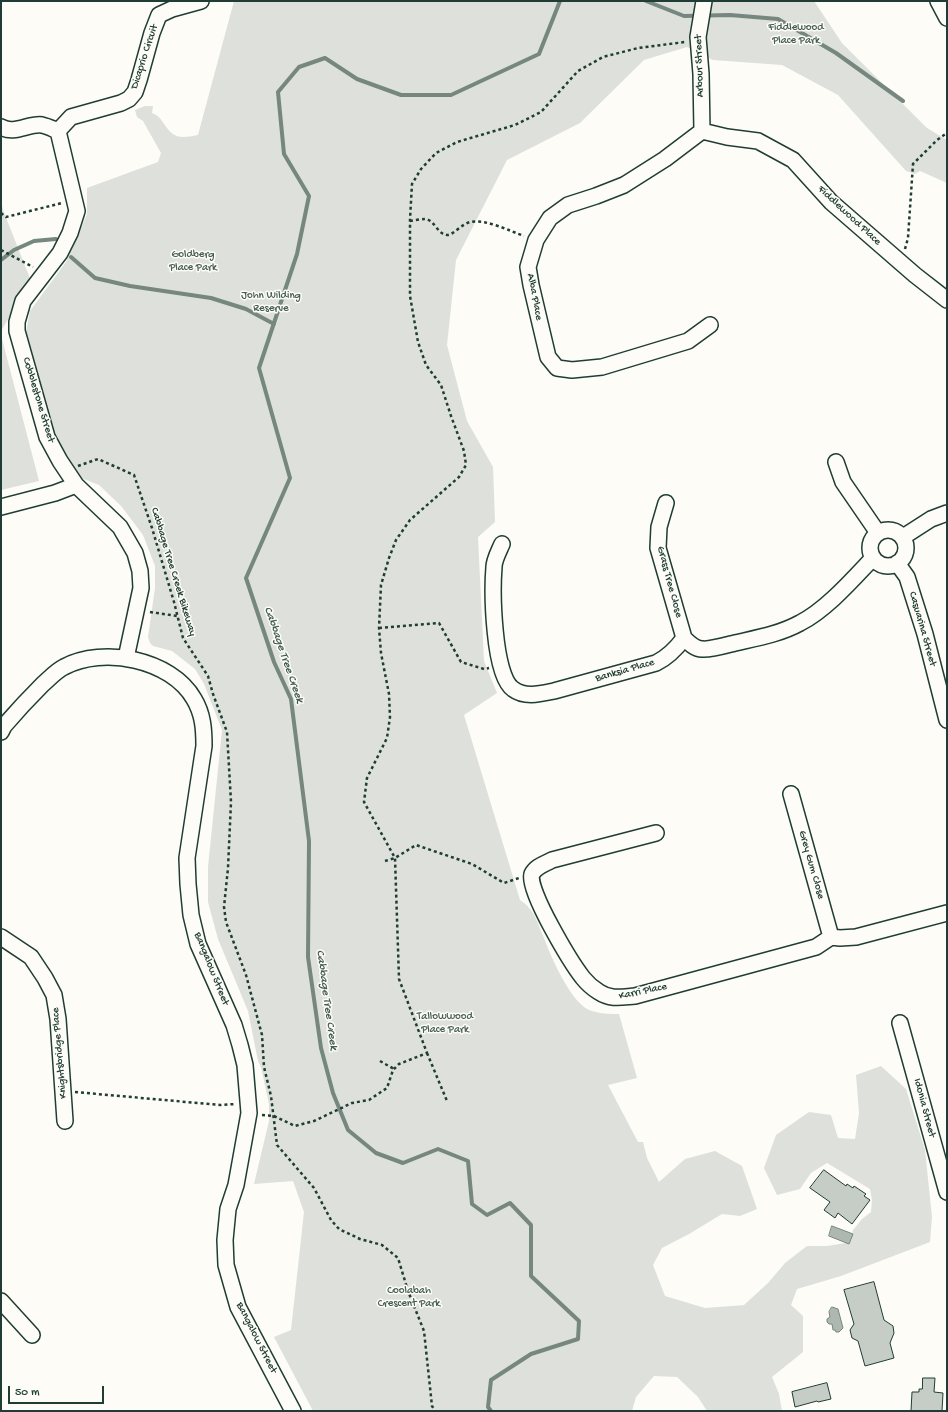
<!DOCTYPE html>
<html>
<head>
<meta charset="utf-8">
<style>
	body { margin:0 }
	#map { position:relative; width:948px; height:1412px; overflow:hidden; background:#fdfcf7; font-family:"Gochi Hand",sans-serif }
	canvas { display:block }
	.frame { position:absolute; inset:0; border:2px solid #1f3d34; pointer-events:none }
	.scale { position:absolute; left:8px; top:1386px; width:96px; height:18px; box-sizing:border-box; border:2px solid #1f3d34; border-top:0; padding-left:5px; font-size:12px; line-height:14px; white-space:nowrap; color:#1f3d34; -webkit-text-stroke:3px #fdfcf7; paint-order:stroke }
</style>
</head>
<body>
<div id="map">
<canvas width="948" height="1412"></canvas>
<div class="frame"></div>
<div class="scale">50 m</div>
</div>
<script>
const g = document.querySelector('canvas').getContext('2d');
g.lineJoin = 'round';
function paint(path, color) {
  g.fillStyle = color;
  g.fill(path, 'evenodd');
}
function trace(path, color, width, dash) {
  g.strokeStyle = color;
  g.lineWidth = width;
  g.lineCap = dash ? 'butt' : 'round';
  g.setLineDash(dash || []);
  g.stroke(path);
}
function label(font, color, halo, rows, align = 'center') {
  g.font = font + ' "Gochi Hand",sans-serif';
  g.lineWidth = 3;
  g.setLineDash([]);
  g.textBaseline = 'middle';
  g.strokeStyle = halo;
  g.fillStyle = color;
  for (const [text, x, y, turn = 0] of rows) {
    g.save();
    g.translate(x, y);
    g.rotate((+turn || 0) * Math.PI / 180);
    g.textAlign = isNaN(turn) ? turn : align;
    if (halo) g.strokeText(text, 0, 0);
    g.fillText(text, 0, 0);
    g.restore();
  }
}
const green = new Path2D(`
	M234,1H814L842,43L927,128L947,140V183L920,171L915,174L906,171L838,95L782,65L713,60L687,47L644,60L580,123L507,160L456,260L447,345L467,421L493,467L495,522L478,537L484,661L497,693L464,715L520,900C535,910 537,922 544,938C551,957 570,1001 589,1010C599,1014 609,1014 619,1014L637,1078L608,1085L638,1142H643L647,1158L659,1182L685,1159L715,1151L742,1166L757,1209L740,1216L722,1214L689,1234L662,1248L653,1265L665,1296L705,1308L744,1305L768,1283L785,1263L807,1246H827L846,1243L851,1240L853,1230L862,1219L871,1212L872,1200L870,1189L827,1163L811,1173L800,1189L777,1195L764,1168L776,1135L809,1112L831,1115L838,1138L855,1139L859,1113L856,1075L881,1066L906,1089L925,1150L932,1217L930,1242L841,1276L797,1289L791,1305L803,1316V1352L772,1377L779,1394L782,1411H707L698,1397L677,1377L654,1376L636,1397L632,1411H313L274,1337L291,1330L304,1212L293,1181L254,1184L269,1121V1104L261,1067L258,1061L248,1011L218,939L208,902V867L222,730L204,684L195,669L172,651L153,646L150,643L148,637L155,588V566L143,535L121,506L99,485L81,478L69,465L59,450L26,332L30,311L66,262L87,214V188L158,162L161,153L143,121L137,117L135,110L145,106H153L152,113C157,115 159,117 162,121C173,138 178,139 198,135Z
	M1,201L3,210L31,281L1,331Z
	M1,335L39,481L1,490Z`);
const water = new Path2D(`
	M832,1226L853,1234L849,1244L829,1236Z
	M832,1307L838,1309L843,1328L839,1332H836L835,1330H833L832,1324H829L827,1322V1319L830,1317L829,1312Z`);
const stream = new Path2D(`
	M646,1L684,16L730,15L778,19L836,53L903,101
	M71,257L95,278L130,286L211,298L246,309L274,324
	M1,260L14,250L34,241L56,239
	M491,1411L488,1407L491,1380L531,1354L578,1339L579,1321L531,1276V1225L510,1203L487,1215L472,1204L468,1161L438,1149L403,1163L376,1153L348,1130L333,1093L321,1048L308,957L309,841L291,699L274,662L246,578L290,478L259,368L297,254L309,196L284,154L278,92L299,67L325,58L357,79L401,95H451L539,54L560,1`);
const building = new Path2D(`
	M824,1170L846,1186L847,1184L853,1188L854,1186L866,1194L864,1196L870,1200L852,1224L838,1213L835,1218L824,1210L830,1202L810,1188Z
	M874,1282L884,1320L893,1326L894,1333L890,1343L894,1358L865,1366L858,1341L852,1338L850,1330L854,1324L844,1290Z
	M923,1378H935L934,1392L943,1393L942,1411H911L912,1392H919V1389H922Z
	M827,1383L831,1399L818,1402L817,1401L795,1407L792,1392Z`);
const path = new Path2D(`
	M1,213L6,217L62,203
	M410,221C415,220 421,219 425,219C435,220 437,234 447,235C454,235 462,223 471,222C486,219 510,231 524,236
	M905,249L908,238L913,164L937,140L947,133
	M1,250L33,267
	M78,466L98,459L134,475L152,528L174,602L183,638L208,676L213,694L227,732L231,802L228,868L224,907L226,922L246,975L262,1035L264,1067L271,1096L277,1145L314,1188L331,1220L339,1229L360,1239L382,1245L398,1258L408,1291L424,1331L432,1406L435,1411
	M150,612L177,616
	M379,628L439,623L461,662L484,669L489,668
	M385,861L395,858L416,845L472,864L504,883L519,878
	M427,1053L447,1101
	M380,1061L394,1069
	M75,1092L220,1105L236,1104
	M262,1115L274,1116L295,1126L314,1121L352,1103L369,1100L387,1088L393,1070L399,1064L427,1053L399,979L395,858L364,802L367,778L387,738L390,717L389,694L381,653L379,628L381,585L389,558L396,540L410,520L459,477L466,465L464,451L451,416L441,385L426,365L418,342L410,296V219L412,184L421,169L436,153L457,142L515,125L541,112L578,71L603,57L638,48L685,42`);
const street = new Path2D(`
	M938,1L947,18
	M1,127C14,135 29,123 42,125C47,126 53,129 58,131L71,117L121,103L129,99L135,92L139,80L152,33L159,15L172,9L201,1
	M58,131L77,211L70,233L60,253L23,301L17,322V331L47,437L60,461L76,485L120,527L135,553L140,571L141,588L126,658
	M702,131L665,159L624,185L596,196L568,205L550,218L536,240L528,267L531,285L548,357L557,368L572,370L602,367L688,341L710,325
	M702,131L727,137L758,141L793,160L831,202L915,275L947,300
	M702,131L701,74L698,37L704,1
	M836,462L843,482L878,533
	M666,503L659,527L658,548L684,638
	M1,507L55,493L76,485
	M870 548a18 18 0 1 1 36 0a18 18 0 1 1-36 0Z
	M903,537L931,519L947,513
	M502,544C499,551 494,560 494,567C492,591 493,675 513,689C525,698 540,694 554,691L656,663C668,657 676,649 684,638C689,643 695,649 702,649C710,650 727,645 735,643C757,638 780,634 800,623C826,610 853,579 873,558
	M897,563L907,577L925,634L947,720
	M1,732L4,726C16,712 29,698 43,684C50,678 56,671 64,667C103,646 171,659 194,699C203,714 204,729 204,746L187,858L188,884L191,915L198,944L234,1025L240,1045L245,1065L249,1113L236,1185L228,1209L225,1240L226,1265L238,1307L293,1411
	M791,794L831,937
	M656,833L552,860C545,864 536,866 532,874C526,889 572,964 583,978C587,983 594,989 599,992C611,1000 622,997 635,996L816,947L831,937L840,938L856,937L947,913
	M1,937L31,957L45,978L54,995L58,1019L65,1121
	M900,1023L947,1192
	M1,1301L32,1335`);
const parkNames = [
	["Fiddlewood",796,28],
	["Place Park",796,41],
	["Goldberg",193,255],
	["Place Park",193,268],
	["John Wilding",271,296],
	["Reserve",271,309],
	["Tallowwood",445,1017],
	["Place Park",445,1030],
	["Coolabah",409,1291],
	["Crescent Park",409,1304]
];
const streetNames = [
	["Dicaprio Circuit",145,57,-72],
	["Arbour Street",700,66,-92],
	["Fiddlewood Place",849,216,43],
	["Alba Place",534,297,79],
	["Cobblestone Street",38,400,73],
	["Cabbage Tree Creek Bikeway",173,572,73],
	["Grass Tree Close",669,582,75],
	["Casuarina Street",922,629,74],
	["Banksia Place",625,671,-16],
	["Grey Gum Close",811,865,74],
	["Bangalow Street",211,969,68],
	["Karri Place",643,992,-12],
	["Knightsbridge Place",60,1053,-95],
	["Idonia Street",924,1108,75],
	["Bangalow Street",256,1338,63]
];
const waterNames = [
	["Cabbage Tree Creek",283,655,71],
	["Cabbage Tree Creek",326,1000,82]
];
paint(green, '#dde0db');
paint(water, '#aeb8b1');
trace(water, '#75877f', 1);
trace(stream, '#75877f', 4);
paint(building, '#c6cdc7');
trace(building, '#1f3d34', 1);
trace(street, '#1f3d34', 18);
trace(path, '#1f3d34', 2.5, [3, 3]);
trace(street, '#fdfcf7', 15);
label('11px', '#455e55', '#fdfcf7', parkNames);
label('11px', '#1f3d34', '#fdfcf7', streetNames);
label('italic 12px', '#435c53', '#fdfcf7', waterNames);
</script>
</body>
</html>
